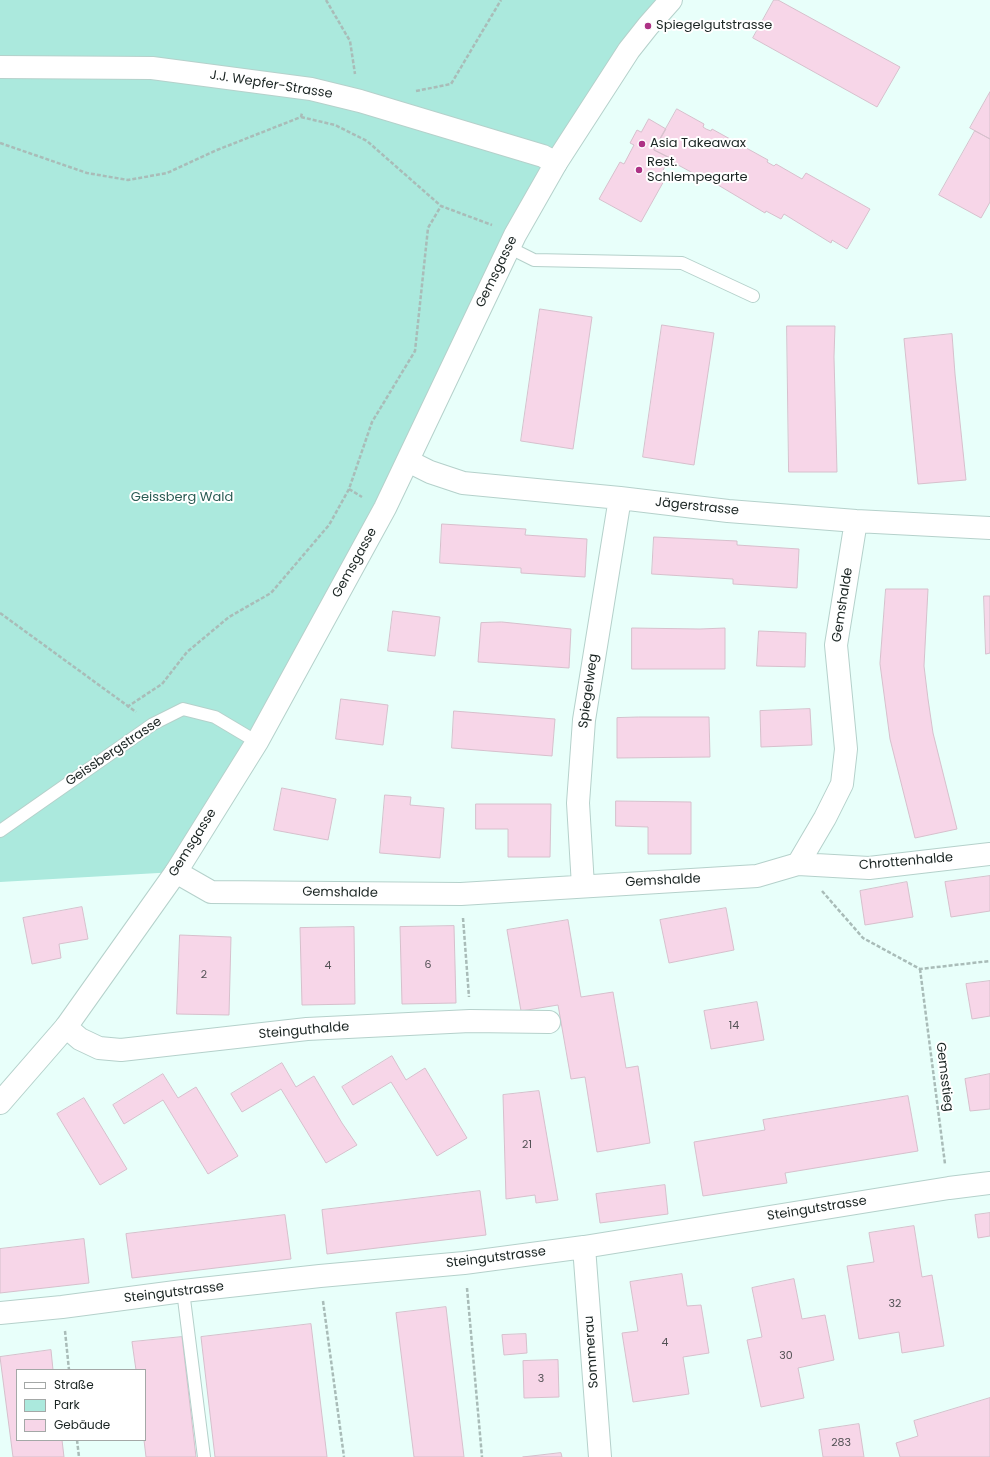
<!DOCTYPE html>
<html>
<head>
<meta charset="utf-8">
<style>
	body { margin:0 }
	#map { position:relative; width:990px; height:1457px; overflow:hidden; background:#e8fffa; font-family:Poppins,sans-serif }
	canvas { display:block }
	.legend { position:absolute; left:16px; top:1369px; width:130px; height:72px; box-sizing:border-box; background:#fff; border:1px solid #a4a8a7; margin:0; padding:5px 7px; list-style:none; font-size:12px; color:#1b2523 }
	.legend li { display:flex; align-items:center; gap:8px; height:20px }
	.legend b { width:20px; border:1px solid #a4a8a7 }
</style>
</head>
<body>
<div id="map">
<canvas width="990" height="1457"></canvas>
<ul class="legend">
<li><b style="height:5px;background:#fff"></b>Straße</li>
<li><b style="height:11px;background:#abe9dd"></b>Park</li>
<li><b style="height:11px;background:#f7d6e8"></b>Gebäude</li>
</ul>
</div>
<script>
const g = document.querySelector('canvas').getContext('2d');
g.lineJoin = 'round';
function paint(path, color) {
  g.fillStyle = color;
  g.fill(path, 'evenodd');
}
function trace(path, color, width, dash) {
  g.strokeStyle = color;
  g.lineWidth = width;
  g.lineCap = dash ? 'butt' : 'round';
  g.setLineDash(dash || []);
  g.stroke(path);
}
function label(font, color, halo, rows, align = 'center') {
  g.font = font + ' Poppins,sans-serif';
  g.lineWidth = 4;
  g.setLineDash([]);
  g.textBaseline = 'middle';
  g.strokeStyle = halo;
  g.fillStyle = color;
  for (const [text, x, y, turn = 0] of rows) {
    g.save();
    g.translate(x, y);
    g.rotate((+turn || 0) * Math.PI / 180);
    g.textAlign = isNaN(turn) ? turn : align;
    if (halo) g.strokeText(text, 0, 0);
    g.fillText(text, 0, 0);
    g.restore();
  }
}
const green = new Path2D(`
	M0,0H671L556,163L408,461L176,872L0,882Z`);
const building = new Path2D(`
	M774,0H778L900,67L877,107L753,38Z
	M990,92V139L970,128Z
	M677,109L704,124L703,127L706,129L711,131L712,129L768,160L767,162L774,166L776,164L802,179L806,173L870,209L847,249L832,240L831,243L784,214L781,219L766,211L765,213L703,176L702,178L669,160L670,158L654,150Z
	M649,119L666,129L654,150L670,158L659,177L665,179L641,222L599,199L620,162L624,164L634,145L630,143L637,130L641,132Z
	M975,131L990,139V202L981,218L939,195Z
	M540,309L592,317L573,449L521,441Z
	M662,325L714,333L694,465L643,457Z
	M787,326H835L834,357L837,472H789Z
	M952,334L955,374L966,480L918,484L904,339Z
	M442,524L526,529L525,535L587,539L585,577L521,573V568L440,563Z
	M654,537L737,541V545L799,549L797,588L733,584V579L652,574Z
	M886,589H928L924,666L928,699L933,733L957,829L915,838L890,739L880,664Z
	M984,596H990V653L986,654Z
	M393,611L440,617L435,656L388,651Z
	M502,622L571,629L569,668L478,662L481,623Z
	M632,628L700,629L725,628V669H632Z
	M759,631L806,633L805,667L757,666Z
	M341,699L388,705L383,745L336,739Z
	M810,709L812,745L761,747L760,711Z
	M454,711L555,719L552,756L452,748Z
	M639,717H709L710,757L617,758V718Z
	M282,788L336,799L328,840L274,830Z
	M385,795L411,797L410,805L444,808L440,858L380,853Z
	M616,801L691,802V854H648V827L616,826Z
	M476,804H551L550,857H508V829H476Z
	M990,876V911L951,917L945,882Z
	M907,882L913,917L865,925L860,891Z
	M82,907L88,939L59,944L61,958L32,964L23,918Z
	M726,908L734,950L669,963L660,920Z
	M568,920L581,997L613,992L626,1068L638,1066L650,1143L597,1152L585,1077L571,1079L558,1005L521,1011L507,930Z
	M454,926L456,1003L402,1004L400,927Z
	M354,927L355,1004L302,1005L300,928Z
	M180,935L231,937L229,1015L177,1014Z
	M990,981V1016L972,1019L966,984Z
	M757,1002L764,1040L711,1049L704,1011Z
	M392,1056L406,1080L425,1068L467,1138L437,1156L391,1082L353,1105L342,1087Z
	M282,1063L296,1087L314,1076L342,1123L357,1145L326,1163L281,1089L242,1112L231,1094Z
	M163,1074L178,1098L196,1087L238,1156L208,1174L163,1100L124,1124L113,1105Z
	M990,1074V1109L970,1111L965,1079Z
	M539,1091L558,1200L536,1203L535,1195L506,1199L503,1095Z
	M908,1096L918,1151L785,1173L787,1183L703,1196L694,1142L765,1130L763,1120Z
	M84,1098L127,1169L100,1185L57,1114Z
	M665,1185L668,1214L600,1223L596,1194Z
	M480,1191L486,1235L327,1254L322,1210Z
	M990,1213V1236L978,1238L975,1215Z
	M285,1215L291,1259L132,1278L126,1234Z
	M914,1226L922,1277L932,1275L944,1346L902,1353L899,1332L859,1339L847,1266L874,1262L869,1233Z
	M84,1239L89,1283L0,1293V1249Z
	M682,1274L687,1306L701,1305L709,1353L683,1357L689,1394L633,1402L622,1333L638,1331L630,1282Z
	M794,1279L802,1319L825,1315L834,1360L798,1368L804,1398L761,1407L747,1340L762,1337L752,1288Z
	M446,1307L464,1457H414L396,1313Z
	M311,1324L327,1457H215L201,1337Z
	M526,1334L527,1353L504,1355L502,1335Z
	M182,1337L196,1457H146L144,1440H145V1370H136L132,1342Z
	M51,1350L53,1370H17V1440H62L64,1457H13L0,1357Z
	M558,1360L559,1397L524,1398L523,1361Z
	M990,1398V1457H900L896,1443L918,1436L914,1421Z
	M859,1424L864,1457H823L819,1430Z
	M561,1453L562,1457H523Z`);
const path = new Path2D(`
	M326,0L350,41L355,74
	M416,91L451,84L501,0
	M301,117L335,125L367,141L441,206L492,225
	M0,143L87,173L128,180L167,173L217,150L301,117L302,113
	M349,489L362,497
	M0,613L136,712
	M127,707L162,684L187,652L229,617L271,593L329,525L349,489L372,422L415,351L428,228L441,206
	M822,891L863,938L920,969L990,961
	M463,918L469,997
	M920,969L945,1164
	M467,1288L482,1457
	M323,1301L344,1457
	M65,1331L69,1370
	M77,1440L79,1457`);
const service = new Path2D(`
	M508,247L534,260L682,263L753,296
	M0,831L153,724L183,709L215,717L257,742
	M183,1291L204,1457`);
const minor = new Path2D(`
	M0,67L152,68L311,89L360,101L543,156L556,163
	M408,461L430,472L463,483L620,498L728,511L856,521L990,528
	M798,864L869,868L990,854
	M176,872L211,892L461,894L757,876L798,864L825,818L842,784L846,749L836,645L856,521
	M583,886L578,803L584,720L620,498
	M66,1027L80,1039L99,1048L121,1050L307,1029L470,1021L549,1022
	M584,1247L600,1457
	M0,1313L62,1307L183,1291L320,1276L464,1263L584,1247L949,1188L990,1183`);
const tertiary = new Path2D(`
	M0,1103L66,1027L176,872L257,742L385,508L515,235L556,163L629,50L648,26L671,0`);
const markers = [
	[648,26,4,"#ad3285"],
	[642,144,4,"#ad3285"],
	[639,170,4,"#ad3285"]
];
const numberNames = [
	["6",428,965],
	["4",328,966],
	["2",204,975],
	["14",734,1026],
	["21",527,1145],
	["32",895,1304],
	["4",665,1343],
	["30",786,1356],
	["3",541,1379],
	["283",841,1443]
];
const poiNames = [
	["Spiegelgutstrasse",656,26],
	["Asia Takeawax",650,144],
	["Rest.",647,163],
	["Schlempegarte",647,178]
];
const streetNames = [
	["J.J. Wepfer-Strasse",271,85,9],
	["Gemsgasse",497,272,-64],
	["Jägerstrasse",697,507,6],
	["Gemsgasse",355,563,-61],
	["Gemshalde",843,605,-81],
	["Spiegelweg",589,691,-82],
	["Geissbergstrasse",114,752,-34],
	["Gemsgasse",193,843,-58],
	["Chrottenhalde",906,862,-5],
	["Gemshalde",663,881,-3],
	["Gemshalde",340,893,1],
	["Steinguthalde",304,1031,-5],
	["Gemsstieg",944,1077,83],
	["Steingutstrasse",817,1209,-9],
	["Steingutstrasse",496,1258,-7],
	["Steingutstrasse",174,1293,-7],
	["Sommerau",592,1352,-94]
];
const parkNames = [
	["Geissberg Wald",182,498]
];
paint(green, '#abe9dd');
paint(building, '#f7d6e8');
trace(building, '#d6c0cc', 1);
trace(service, '#b5d1cb', 14);
trace(minor, '#b5d1cb', 24);
trace(tertiary, '#b5d1cb', 24);
trace(path, '#a9bcb8', 2.5, [4, 2]);
trace(service, '#fff', 12);
trace(minor, '#fff', 22);
trace(tertiary, '#fff', 22);
for (const [x, y, r, color] of markers) {
  const dot = new Path2D();
  dot.arc(x, y, r, 0, 2 * Math.PI);
  g.fillStyle = color;
  g.fill(dot);
  trace(dot, '#fff', 1.5);
}
label('11px', '#525154', null, numberNames);
label('13px', '#1b2523', '#fff', poiNames, 'left');
label('13px', '#1b2523', '#fff', streetNames);
label('13px', '#2b5c54', '#fff', parkNames);
</script>
</body>
</html>
